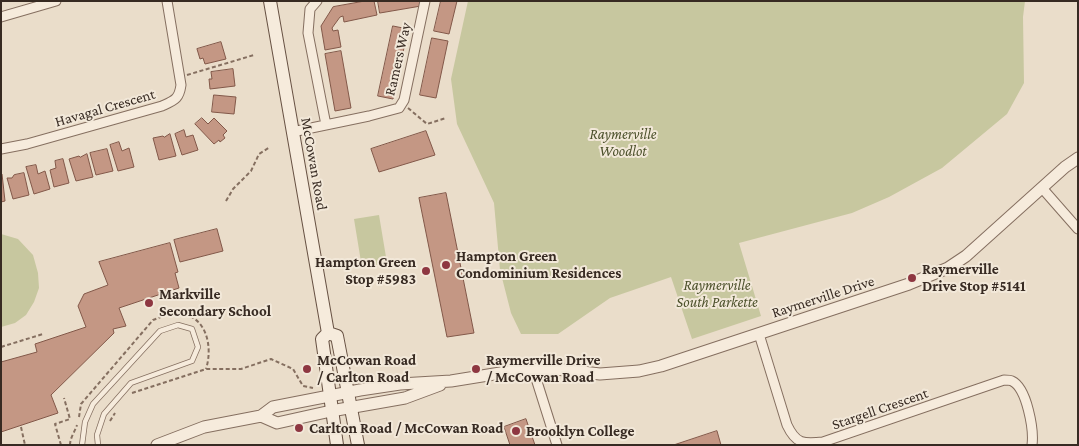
<!DOCTYPE html>
<html>
<head>
<meta charset="utf-8">
<style>
	body { margin:0 }
	#map { position:relative; width:1079px; height:446px; overflow:hidden; background:#eaddca; font-family:"Crimson Pro",serif }
	canvas { display:block }
	.frame { position:absolute; inset:0; border:2px solid #372a22; pointer-events:none }
</style>
</head>
<body>
<div id="map">
<canvas width="1079" height="446"></canvas>
<div class="frame"></div>
</div>
<script>
const g = document.querySelector('canvas').getContext('2d');
g.lineJoin = 'round';
function paint(path, color) {
  g.fillStyle = color;
  g.fill(path, 'evenodd');
}
function trace(path, color, width, dash) {
  g.strokeStyle = color;
  g.lineWidth = width;
  g.lineCap = dash ? 'butt' : 'round';
  g.setLineDash(dash || []);
  g.stroke(path);
}
function label(font, color, halo, rows, align = 'center') {
  g.font = font + ' "Crimson Pro",serif';
  g.lineWidth = 4;
  g.setLineDash([]);
  g.textBaseline = 'middle';
  g.strokeStyle = halo;
  g.fillStyle = color;
  for (const [text, x, y, turn = 0] of rows) {
    g.save();
    g.translate(x, y);
    g.rotate((+turn || 0) * Math.PI / 180);
    g.textAlign = isNaN(turn) ? turn : align;
    if (halo) g.strokeText(text, 0, 0);
    g.fillText(text, 0, 0);
    g.restore();
  }
}
const green = new Path2D(`
	M468,1H1025L1023,17L1024,83L1007,114L942,168L889,197L852,213L739,243L761,316L692,339L671,277L610,298L558,334H521L511,313L500,270L494,203L457,124L451,79Z
	M379,215L387,263L362,268L354,219Z
	M1,234L18,239L33,255L38,273L39,288L34,302L26,315L15,323L1,327Z`);
const building = new Path2D(`
	M365,1H374L377,15L344,22L343,16L340,17L332,28L333,31L338,30L341,47L325,50L321,26L333,7Z
	M378,1H420L421,6L380,13Z
	M441,1H457L449,34L434,31Z
	M393,26L408,29L393,99L378,96Z
	M432,38L448,41L436,98L420,95Z
	M221,42L226,59L205,64L203,58L200,59L197,49Z
	M341,51L351,108L335,111L325,54Z
	M233,69L235,86L210,89L209,79H212L211,72Z
	M214,95L236,97L234,114L212,112Z
	M202,118L208,124L214,118L227,131L223,135L225,138L220,142L219,140L214,144L195,124Z
	M184,130L186,137L193,135L198,150L182,155L175,134Z
	M426,131L435,155L379,172L371,149Z
	M170,134L176,156L159,160L153,138L163,136L164,137Z
	M119,142L122,151L129,148L134,167L118,171L110,145Z
	M107,149L113,171L96,175L90,153Z
	M87,154L93,177L76,181L69,159L79,156L80,157Z
	M63,159L69,183L54,187L50,170L56,168L55,161Z
	M36,165L38,174L45,171L50,189L34,194L26,167Z
	M24,173L29,195L13,199L7,178H12L14,175Z
	M1,174H2L5,201L1,202Z
	M446,193L474,333L447,337L419,198Z
	M217,229L223,251L180,262L174,240Z
	M170,243L178,272L175,273L179,288L119,308L126,326L113,329L114,333L51,395L58,413L1,432V362L37,352L35,344L86,327L78,306L84,294L108,285L99,262Z
	M526,419L535,445H510L504,427Z
	M717,431L721,445H674Z`);
const path = new Path2D(`
	M187,75L254,55
	M408,108L427,124L446,118
	M226,201L233,189L251,171L259,154L270,147
	M1,347L43,334
	M132,393L206,369H241L271,359L293,369L303,386L313,388
	M79,417L81,404L153,320C161,317 171,312 179,313C207,316 213,347 206,369
	M110,421L115,413
	M21,427L25,445
	M61,445L55,424L70,419L64,398
	M70,445C70,438 75,431 77,425`);
const service = new Path2D(`
	M82,445L85,422L93,404L160,331L178,325L192,329L198,347L192,361L131,383L104,414L97,435L98,445`);
const minor = new Path2D(`
	M317,1L310,9L308,33L326,125
	M1,17L56,1
	M292,132L369,116L399,108L404,100L425,1
	M1,149L27,144L162,106C175,100 179,99 181,85L167,1
	M1042,188L1078,229
	M759,334L787,425C796,444 803,444 823,442L1004,380C1006,380 1010,380 1012,381C1027,388 1034,430 1032,445
	M533,369L557,445`);
const tertiary = new Path2D(`
	M261,416L277,423L331,411L405,398L440,385
	M157,445L204,427L261,416L273,407L360,390L400,384L451,381L519,370L556,369L600,374L639,371L661,366L909,284L948,268L966,256L1065,167L1078,158`);
const secondary = new Path2D(`
	M270,1L328,333
	M328,333L337,336L358,445
	M328,333L322,339L337,445`);
const markers = [
	[446,265,5,"#8e3741"],
	[426,271,5,"#8e3741"],
	[912,278,5,"#8e3741"],
	[149,303,5,"#8e3741"],
	[307,369,5,"#8e3741"],
	[476,369,5,"#8e3741"],
	[299,428,5,"#8e3741"],
	[516,431,5,"#8e3741"]
];
const streetNames = [
	["Ramers Way",398,59,-77],
	["Havagal Crescent",105,108,-16],
	["McCowan Road",314,164,80],
	["Raymerville Drive",823,297,-18],
	["Stargell Crescent",880,409,-19]
];
const parkNames = [
	["Raymerville",623,134],
	["Woodlot",623,151],
	["Raymerville",717,285],
	["South Parkette",717,302]
];
const poiNames = [
	["Hampton Green",456,256],
	["Condominium Residences",456,273],
	["Hampton Green",416,262,"right"],
	["Stop #5983",416,279,"right"],
	["Raymerville",922,269],
	["Drive Stop #5141",922,286],
	["Markville",159,294],
	["Secondary School",159,311],
	["McCowan Road",317,360],
	["/ Carlton Road",317,377],
	["Raymerville Drive",486,360],
	["/ McCowan Road",486,377],
	["Carlton Road / McCowan Road",309,428],
	["Brooklyn College",526,431]
];
paint(green, '#c7c79f');
paint(building, '#c49784');
trace(building, '#825849', 1);
trace(service, '#856f60', 6);
trace(minor, '#856f60', 11);
trace(tertiary, '#856f60', 13);
trace(secondary, '#675143', 14);
trace(path, '#856f60', 2, [4, 2.5]);
trace(service, '#f6ebdc', 4.5);
trace(minor, '#f6ebdc', 9);
trace(tertiary, '#f6ebdc', 11);
trace(secondary, '#f6ebdc', 12);
for (const [x, y, r, color] of markers) {
  const dot = new Path2D();
  dot.arc(x, y, r, 0, 2 * Math.PI);
  g.fillStyle = color;
  g.fill(dot);
  trace(dot, '#f2e8d9', 2);
}
label('15px', '#372a22', '#f2e8d9', streetNames);
label('italic 15px', '#4c512b', '#f2e8d9', parkNames);
label('bold 15px', '#372a22', '#f2e8d9', poiNames, 'left');
</script>
</body>
</html>
